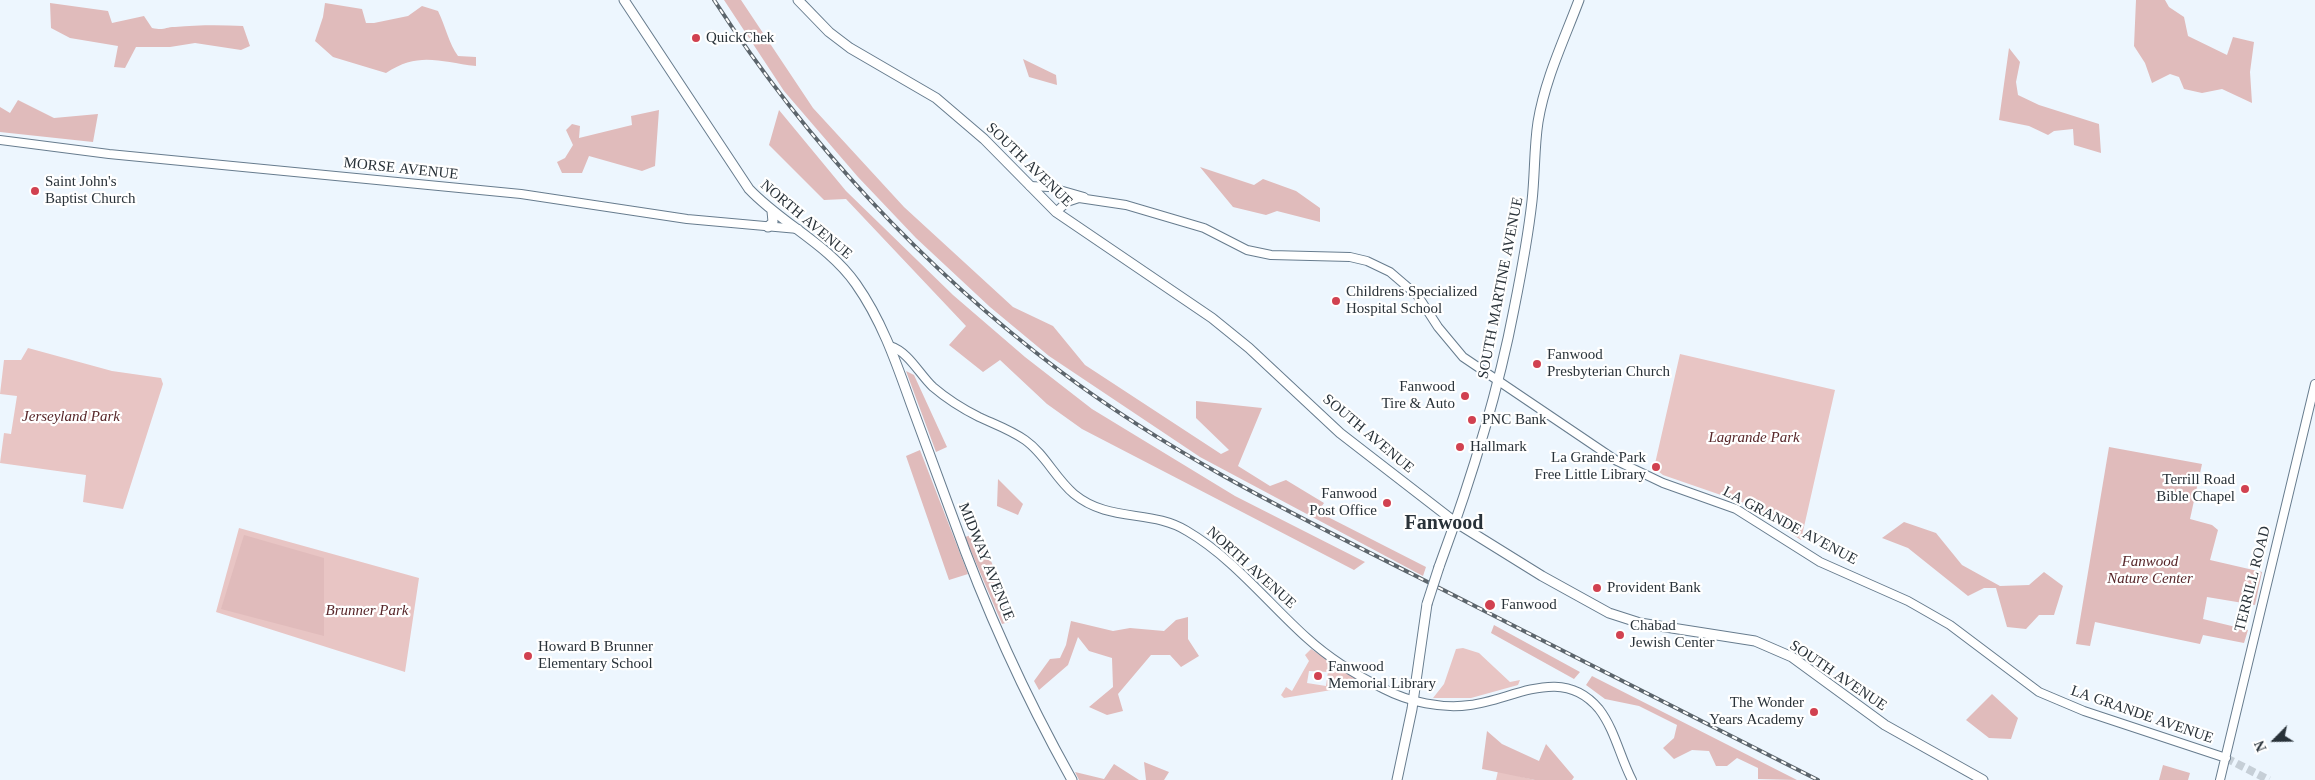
<!DOCTYPE html>
<html>
<head>
<meta charset="utf-8">
<style>
	body { margin:0 }
	#map { position:relative; width:2315px; height:780px; overflow:hidden; background:#edf6fe; font-family:"Times New Roman",serif }
	canvas { display:block }
	.north { position:absolute; left:2250px; top:715px; width:50px; height:50px; -webkit-text-stroke:4px #fff; paint-order:stroke; rotate:247deg; font-size:14px; font-weight:700; line-height:20px; text-align:center; color:#293239 }
	.north::after { content:''; display:block; margin:auto; width:18px; height:22px; background:#293239; clip-path:polygon(50% 0,100% 100%,50% 72%,0 100%) }
</style>
</head>
<body>
<div id="map">
<canvas width="2315" height="780"></canvas>
<div class="north">N</div>
</div>
<script>
const g = document.querySelector('canvas').getContext('2d');
g.lineJoin = 'round';
function paint(path, color) {
  g.fillStyle = color;
  g.fill(path, 'evenodd');
}
function trace(path, color, width, dash) {
  g.strokeStyle = color;
  g.lineWidth = width;
  g.lineCap = dash ? 'butt' : 'round';
  g.setLineDash(dash || []);
  g.stroke(path);
}
function label(font, color, halo, rows, align = 'center') {
  g.font = font + ' "Times New Roman",serif';
  g.lineWidth = 4.5;
  g.setLineDash([]);
  g.textBaseline = 'middle';
  g.strokeStyle = halo;
  g.fillStyle = color;
  for (const [text, x, y, turn = 0] of rows) {
    g.save();
    g.translate(x, y);
    g.rotate((+turn || 0) * Math.PI / 180);
    g.textAlign = isNaN(turn) ? turn : align;
    if (halo) g.strokeText(text, 0, 0);
    g.fillText(text, 0, 0);
    g.restore();
  }
}
const green = new Path2D(`
	M28,348L112,371L161,378L163,384L123,509L83,502L86,475L0,463L4,433L11,434L17,396L0,394L4,360H21Z
	M1680,354L1835,390L1801,540L1747,504L1663,475L1654,468Z
	M239,528L419,578L405,672L216,612Z
	M1463,648L1479,653L1510,682L1520,680L1518,685L1471,698H1433L1444,684L1456,649Z
	M1311,649L1358,680L1355,686L1284,698L1281,695L1286,687L1292,691L1309,661L1305,655ZM1309,671L1328,672L1326,686L1307,683Z
	M1498,771L1535,780H1496Z`);
const forest = new Path2D(`
	M724,0H741L813,108L904,207L1013,307L1053,326L1085,365L1221,454L1229,450L1196,418V401L1262,408L1238,466L1270,486L1286,480L1324,503L1319,510L1328,517L1426,567L1423,576L1200,457L1049,356L990,307L916,238L858,177L784,91Z
	M2136,0H2165L2169,7L2184,17L2188,36L2227,55L2233,37L2254,42L2250,72L2252,103L2222,89L2202,93L2184,89L2179,77L2170,74L2152,83L2145,63L2134,46Z
	M50,3L108,11L112,23L144,16L152,28C165,31 164,27 175,27C197,25 220,25 243,26L250,46L241,50L195,43L170,47H136L125,68L114,67L118,46L70,38L51,28Z
	M325,3L362,9L366,23H374L408,16L422,6L438,11C445,25 449,44 458,56L476,57V66C440,62 419,51 386,73L333,57L315,41L323,17Z
	M2009,48L2020,62L2016,82L2018,95L2039,105L2099,124L2101,153L2074,145L2073,129L2054,131L2048,135L2029,126L1999,120Z
	M1023,59L1056,75L1057,85L1029,77Z
	M18,100L54,118L98,114L93,142L0,132V107L10,113Z
	M659,110L655,166L642,171L589,156L582,173H562L557,162L565,158L573,145L566,130L572,124L580,126L579,138L632,125L631,116Z
	M779,110L846,191L953,295L1025,357L1092,409L1235,496L1365,562L1354,570L1082,429L1047,404L1000,360L983,372L949,345L966,326L846,199L824,200L769,145Z
	M1200,167L1254,185L1263,179L1296,191L1320,208V222L1277,211L1266,215L1233,207Z
	M906,371L914,375L947,447L936,452Z
	M2109,447L2202,464L2190,519L2212,525L2218,530L2210,560L2262,572L2255,605L2207,597L2203,619L2248,630L2244,643L2203,635L2200,644L2095,622L2090,646L2076,644Z
	M920,450L968,574L949,580L906,456Z
	M998,479L1023,504L1018,515L997,506Z
	M1904,522L1936,533L1962,565L2000,586L2029,585L2044,572L2063,586L2054,615H2039L2026,629L2007,627L1996,588H1984L1968,596L1908,548L1882,538Z
	M975,534L992,563L1009,622L1002,624L965,537Z
	M244,535L324,558V636L221,609Z
	M1188,617V639L1199,656L1181,667L1170,655H1151L1118,694L1123,711L1107,715L1089,707L1113,687L1112,658L1089,651L1078,637L1068,665L1039,690L1034,681L1050,659L1060,658L1066,645L1071,621L1113,631L1130,628L1164,631L1176,620Z
	M1494,625L1580,672L1574,679L1491,633Z
	M1592,676L1797,780L1758,779V768L1737,758L1727,766H1716L1709,751L1692,750L1674,759L1663,748L1674,738L1677,725L1639,706L1605,699L1586,685Z
	M1992,694L2018,718L2011,739L1989,738L1966,720Z
	M1487,731L1502,744L1539,761L1546,744L1574,777L1572,780H1535L1482,769Z
	M1144,762L1169,772L1164,780H1146Z
	M1114,764L1139,780H1079L1075,772L1104,779Z
	M2163,765L2190,773L2188,780H2159Z`);
const tertiaryTunnel = new Path2D(`
	M2226,758L2269,780`);
const tertiary = new Path2D(`
	M0,140L109,154L521,194L687,219L798,229
	M1030,186L1049,187L1084,197
	M1056,212L1067,202L1079,198L1126,205L1204,228L1247,250L1271,255L1350,257L1367,261L1390,272L1418,296L1438,327L1463,357L1617,461L1663,483L1736,509L1820,562L1908,601L1950,625L2039,692L2084,711L2226,758
	M890,346C909,352 919,374 933,387C947,399 963,409 979,417C994,424 1011,430 1025,440C1045,454 1055,478 1074,494C1109,523 1152,509 1187,531C1233,558 1268,603 1307,638C1329,658 1358,676 1384,689C1409,702 1442,709 1470,705C1513,700 1562,664 1599,709C1615,730 1620,757 1632,780
	M2220,780L2315,384`);
const secondary = new Path2D(`
	M624,0L749,189C782,224 828,244 856,284C882,321 896,362 911,404C925,442 939,480 953,518C985,608 1025,696 1072,780
	M798,0L829,32L850,48L936,98L984,139L1056,212L1212,318L1249,348L1340,433L1455,522L1542,576L1609,613L1640,623L1755,641L1792,657L1885,725L1983,780
	M768,227L773,222L772,211
	M1439,567C1470,483 1497,398 1514,309C1521,274 1528,237 1532,201C1535,175 1534,148 1538,122C1545,79 1564,40 1579,0
	M1397,780L1412,709L1427,604`);
const rail = new Path2D(`
	M714,0C806,142 924,269 1060,371C1169,453 1291,513 1412,574C1547,643 1682,711 1818,780`);
const secondaryBridge = new Path2D(`
	M1427,604L1439,567`);
const markers = [
	[696,38,5,"#d14150"],
	[35,191,5,"#d14150"],
	[1336,301,5,"#d14150"],
	[1537,364,5,"#d14150"],
	[1465,396,5,"#d14150"],
	[1472,420,5,"#d14150"],
	[1460,447,5,"#d14150"],
	[1656,467,5,"#d14150"],
	[2245,489,5,"#d14150"],
	[1387,503,5,"#d14150"],
	[1597,588,5,"#d14150"],
	[1490,605,6,"#d14150"],
	[1620,635,5,"#d14150"],
	[528,656,5,"#d14150"],
	[1318,676,5,"#d14150"],
	[1814,712,5,"#d14150"]
];
const poiNames = [
	["QuickChek",706,38],
	["Saint John's",45,182],
	["Baptist Church",45,199],
	["Childrens Specialized",1346,292],
	["Hospital School",1346,309],
	["Fanwood",1547,355],
	["Presbyterian Church",1547,372],
	["Fanwood",1455,387,"right"],
	["Tire & Auto",1455,404,"right"],
	["PNC Bank",1482,420],
	["Hallmark",1470,447],
	["La Grande Park",1646,458,"right"],
	["Free Little Library",1646,475,"right"],
	["Terrill Road",2235,480,"right"],
	["Bible Chapel",2235,497,"right"],
	["Fanwood",1377,494,"right"],
	["Post Office",1377,511,"right"],
	["Provident Bank",1607,588],
	["Fanwood",1501,605],
	["Chabad",1630,626],
	["Jewish Center",1630,643],
	["Howard B Brunner",538,647],
	["Elementary School",538,664],
	["Fanwood",1328,667],
	["Memorial Library",1328,684],
	["The Wonder",1804,703,"right"],
	["Years Academy",1804,720,"right"]
];
const streetNames = [
	["SOUTH AVENUE",1029,165,44],
	["MORSE AVENUE",401,169,6],
	["NORTH AVENUE",806,220,40],
	["SOUTH MARTINE AVENUE",1501,288,-79],
	["SOUTH AVENUE",1368,434,40],
	["LA GRANDE AVENUE",1790,526,28],
	["MIDWAY AVENUE",986,562,68],
	["NORTH AVENUE",1251,568,42],
	["TERRILL ROAD",2253,579,-76],
	["SOUTH AVENUE",1838,676,34],
	["LA GRANDE AVENUE",2142,715,19]
];
const parkNames = [
	["Jerseyland Park",71,417],
	["Lagrande Park",1754,438],
	["Fanwood",2150,562],
	["Nature Center",2150,579],
	["Brunner Park",367,611]
];
const districtNames = [
	["Fanwood",1444,524]
];
paint(green, '#e8c5c4');
paint(forest, '#e0bbbb');
trace(tertiaryTunnel, '#c6cfd7', 8, [8, 4]);
trace(tertiary, '#677c8e', 10);
trace(secondary, '#677c8e', 11);
trace(tertiary, '#fff', 8);
trace(secondary, '#fff', 9);
trace(rail, '#5c656c', 4);
trace(rail, '#fff', 2, [5.5]);
trace(secondaryBridge, '#677c8e', 11, []);
trace(secondaryBridge, '#fff', 9);
for (const [x, y, r, color] of markers) {
  const dot = new Path2D();
  dot.arc(x, y, r, 0, 2 * Math.PI);
  g.fillStyle = color;
  g.fill(dot);
  trace(dot, '#fff', 2);
}
label('15px', '#293239', '#fff', poiNames, 'left');
label('15px', '#293239', '#fff', streetNames);
label('italic 15px', '#572629', '#fff', parkNames);
label('bold 20px', '#293239', '#fff', districtNames);
</script>
</body>
</html>
